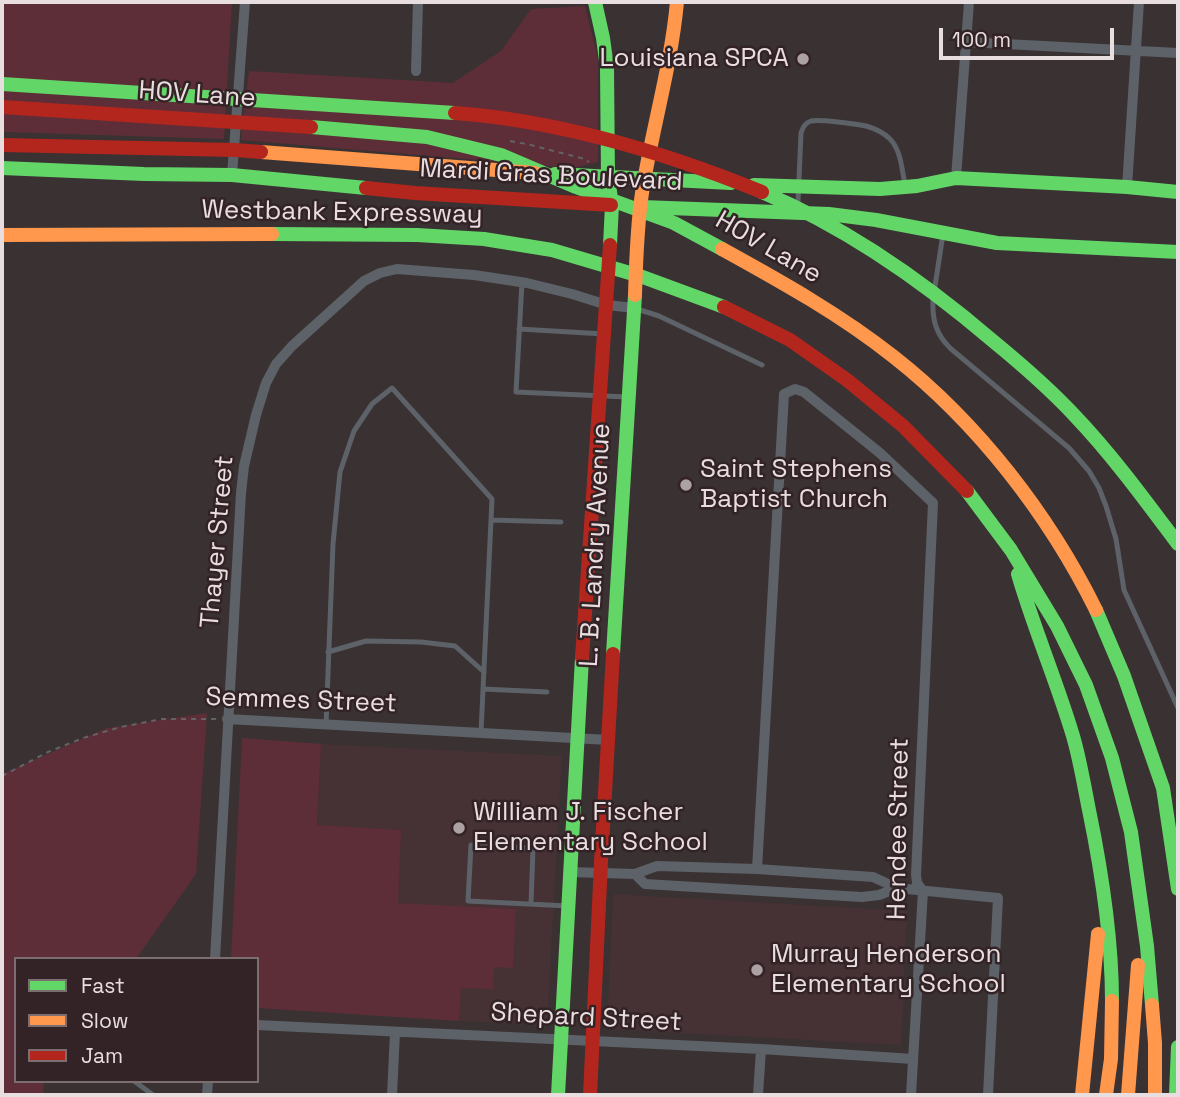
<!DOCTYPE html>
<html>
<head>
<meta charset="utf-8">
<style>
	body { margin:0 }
	#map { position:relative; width:1180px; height:1097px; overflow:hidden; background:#3a3133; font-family:"Space Grotesk",sans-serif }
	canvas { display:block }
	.frame { position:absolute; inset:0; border:4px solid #e9dedf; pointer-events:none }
	.legend { position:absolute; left:14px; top:957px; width:245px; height:126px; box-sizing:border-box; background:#332326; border:2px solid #7c6e70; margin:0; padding:9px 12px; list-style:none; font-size:21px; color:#e9dedf }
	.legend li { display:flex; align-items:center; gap:14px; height:35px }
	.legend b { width:35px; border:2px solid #7c6e70 }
	.scale { position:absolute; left:939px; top:28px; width:175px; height:32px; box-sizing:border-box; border:4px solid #e9dedf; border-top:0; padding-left:9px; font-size:21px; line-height:24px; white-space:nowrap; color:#e9dedf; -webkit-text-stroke:5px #332326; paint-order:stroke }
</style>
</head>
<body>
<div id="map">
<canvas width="1180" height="1097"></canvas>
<div class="frame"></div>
<ul class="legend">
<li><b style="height:9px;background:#63d668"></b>Fast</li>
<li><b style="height:9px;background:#ff974d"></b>Slow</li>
<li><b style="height:9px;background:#b3261e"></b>Jam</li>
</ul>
<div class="scale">100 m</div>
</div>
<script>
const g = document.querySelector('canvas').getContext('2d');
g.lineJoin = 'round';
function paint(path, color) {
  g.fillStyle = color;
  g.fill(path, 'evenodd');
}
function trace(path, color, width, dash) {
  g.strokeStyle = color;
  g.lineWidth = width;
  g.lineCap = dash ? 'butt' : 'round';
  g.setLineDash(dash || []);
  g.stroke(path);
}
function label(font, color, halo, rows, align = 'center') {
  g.font = font + ' "Space Grotesk",sans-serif';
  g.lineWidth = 5;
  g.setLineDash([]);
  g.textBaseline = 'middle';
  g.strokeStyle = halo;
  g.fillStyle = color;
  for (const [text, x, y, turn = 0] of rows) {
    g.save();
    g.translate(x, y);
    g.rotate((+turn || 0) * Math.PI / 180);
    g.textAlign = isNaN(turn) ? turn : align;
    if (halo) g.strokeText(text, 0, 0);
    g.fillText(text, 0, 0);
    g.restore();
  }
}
const built = new Path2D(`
	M321,744L562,756L547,1025L459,1021L461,987L494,967L516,909L398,903L317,826Z
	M613,894L907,911L901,1045L607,1029Z`);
const green = new Path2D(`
	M2,2H232L224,139L2,132Z
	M585,6L598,59V162L573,168L241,140L249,71L453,83L501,51L531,9Z
	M207,713L196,874L136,959H16V1081H44L43,1095H2V774L107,728Z
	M242,738L321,744L317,825L401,830L398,903L516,909L513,968L494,967L493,989L461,988L459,1021L257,1008V959H231Z`);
const path = new Path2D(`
	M510,141L531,145L585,159L589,162
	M2,776L48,752L83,738L121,727L162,719H217`);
const lane = new Path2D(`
	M798,202L801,133C803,127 805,123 811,121C819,119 856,124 866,126C873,128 884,133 890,139C901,150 902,170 905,185
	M522,282L516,392L627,397
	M935,286L943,234
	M933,299C932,320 936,334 950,348L1069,448L1089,471L1099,488L1106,506L1116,539L1124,590L1178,708
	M637,309L659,316L762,365
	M519,329L604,334
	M491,520L561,522
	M328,652L366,641L421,642L455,646L484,672
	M483,689L547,692
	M326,725L333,544L340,472L354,431L372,404L392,388L492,499L481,732
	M531,904L533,848L471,845L468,901L568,906
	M134,1081L153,1095`);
const street = new Path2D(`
	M967,42L1178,53
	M416,71L418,2
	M232,175L245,2
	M956,178L969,2
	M1127,187L1139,2
	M227,719L609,740
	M757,869L784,394L795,389L804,392L880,453L933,503L916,875L917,883L923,891L911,1095
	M569,872L635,874L657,866L757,869L873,877L897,888L998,898L988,1095
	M635,874L645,884L862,897L879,895L897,888
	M215,959L241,493L244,466L256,415L266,383L276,364L292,346L364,281L380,273L397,269L474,275L527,283L572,294L607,305L634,308
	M257,1025L761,1049L913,1059
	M207,1095L208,1081
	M392,1095L395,1032
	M758,1095L761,1049`);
const fast = new Path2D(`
	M595,2L603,38L607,68L608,178L612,205L610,245
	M2,84L455,113
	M311,127L427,137L501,155L576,187L674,223L722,249
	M2,168L144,174L232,175L366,188
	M555,174L731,183
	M754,185L880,189L917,186L956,178L1127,187L1178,192
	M762,192C846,227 924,282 993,341C1021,364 1050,389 1075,416C1113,456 1145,500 1178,544
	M642,207L829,214L876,220L997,243L1178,252
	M272,234L417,235L484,239L552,250L640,276L724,307
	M967,491L1011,550L1057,626L1086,685L1112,758L1131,832L1147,946L1152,1005
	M1018,574C1034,629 1057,682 1073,736C1080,760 1084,785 1089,810C1102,873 1112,936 1112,1001
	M1096,610L1124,676L1163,788L1178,889
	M613,654L635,295
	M558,1095L582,658
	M1176,1095L1178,1047`);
const slow = new Path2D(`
	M261,152L535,173
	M2,235L272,234
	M722,249C782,282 841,315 894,357C978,423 1049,515 1096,610
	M635,295C636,261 637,226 642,193C652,129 671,67 677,2
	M1152,1005L1155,1043V1095
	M1082,1095L1098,934
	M1106,1095L1111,1059L1112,1001
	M1128,1095L1138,965`);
const jam = new Path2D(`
	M2,107L311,127
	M455,113C561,121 664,152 762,192
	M2,145L235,150L261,152
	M366,188L415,193L611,205
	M724,307L790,340L847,380L903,426L967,491
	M582,658L610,245
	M590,1095L601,862L613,654`);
const markers = [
	[803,59,7,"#aca1a3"],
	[686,485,7,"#aca1a3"],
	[459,828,7,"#aca1a3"],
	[757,970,7,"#aca1a3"]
];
const poiNames = [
	["Louisiana SPCA",789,59,"right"],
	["Saint Stephens",700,470],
	["Baptist Church",700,500],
	["William J. Fischer",473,813],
	["Elementary School",473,843],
	["Murray Henderson",771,955],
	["Elementary School",771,985]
];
const streetNames = [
	["HOV Lane",197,95,4],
	["Mardi Gras Boulevard",551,176,3],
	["Westbank Expressway",342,213,1],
	["HOV Lane",768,248,30],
	["Thayer Street",218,542,-85],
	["L. B. Landry Avenue",596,545,-87],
	["Semmes Street",301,701,2],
	["Hendee Street",899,829,-89],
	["Shepard Street",586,1018,3]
];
paint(built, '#463135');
paint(green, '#5d2e37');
trace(path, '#616366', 2, [5, 5]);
trace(lane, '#5c6267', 5);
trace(street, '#5c6267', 10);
trace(fast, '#63d668', 14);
trace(slow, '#ff974d', 14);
trace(jam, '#b3261e', 14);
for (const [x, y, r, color] of markers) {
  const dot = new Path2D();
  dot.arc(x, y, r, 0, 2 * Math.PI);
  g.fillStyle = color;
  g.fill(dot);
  trace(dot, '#332326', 2.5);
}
label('26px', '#e9dedf', '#332326', poiNames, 'left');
label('26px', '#e9dedf', '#332326', streetNames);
</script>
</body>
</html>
